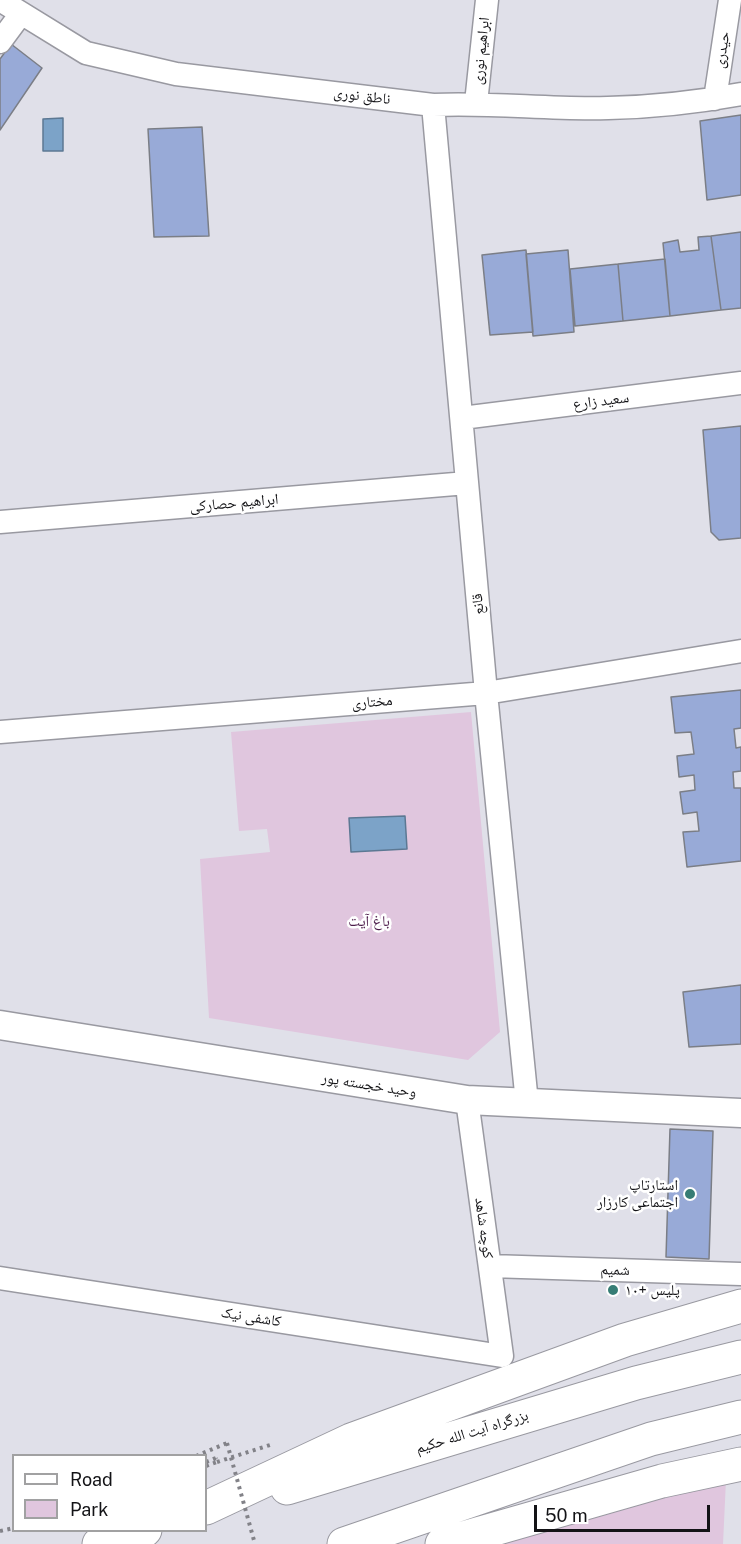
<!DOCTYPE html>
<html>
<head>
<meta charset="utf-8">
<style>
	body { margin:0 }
	#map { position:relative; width:741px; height:1544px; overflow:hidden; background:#e0e0e9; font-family:"Public Sans",sans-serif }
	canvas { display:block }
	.legend { position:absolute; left:12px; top:1454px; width:195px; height:78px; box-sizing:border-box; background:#fff; border:2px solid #a1a1a2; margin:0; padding:8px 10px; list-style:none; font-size:18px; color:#131316 }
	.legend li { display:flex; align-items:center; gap:12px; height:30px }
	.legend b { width:30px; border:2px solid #a1a1a2 }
	.scale { position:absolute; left:534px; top:1505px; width:176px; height:27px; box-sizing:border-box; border:3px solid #131316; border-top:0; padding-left:8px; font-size:18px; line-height:21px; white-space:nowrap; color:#131316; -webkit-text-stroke:4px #fff; paint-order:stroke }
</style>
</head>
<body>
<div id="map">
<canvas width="741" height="1544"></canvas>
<ul class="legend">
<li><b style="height:8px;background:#fff"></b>Road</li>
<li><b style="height:16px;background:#e0c6de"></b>Park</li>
</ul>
<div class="scale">50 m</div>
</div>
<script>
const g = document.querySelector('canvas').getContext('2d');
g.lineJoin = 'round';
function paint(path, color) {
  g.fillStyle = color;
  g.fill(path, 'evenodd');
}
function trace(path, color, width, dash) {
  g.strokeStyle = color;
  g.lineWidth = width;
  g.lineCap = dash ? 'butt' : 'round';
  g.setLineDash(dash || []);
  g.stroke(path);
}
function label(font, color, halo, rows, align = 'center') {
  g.font = font + ' "Public Sans","Noto Naskh Arabic",sans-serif';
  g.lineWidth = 5;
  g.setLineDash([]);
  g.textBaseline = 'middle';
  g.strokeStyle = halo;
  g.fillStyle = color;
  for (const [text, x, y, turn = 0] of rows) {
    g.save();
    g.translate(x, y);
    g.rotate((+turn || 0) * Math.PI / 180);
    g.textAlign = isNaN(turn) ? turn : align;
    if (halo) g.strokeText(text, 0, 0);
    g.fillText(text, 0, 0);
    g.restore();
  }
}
const green = new Path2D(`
	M471,712L500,1032L468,1060L209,1018L200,859L270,852L267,829L239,831L231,732Z
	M726,1480L723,1544H501Z`);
const water = new Path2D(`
	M63,118V151H43V119Z
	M405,816L407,849L351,852L349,818Z`);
const building = new Path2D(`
	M11,44L42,68L0,130V59Z
	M741,115V195L707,200L700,121Z
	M202,127L209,236L154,237L148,129Z
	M741,232V308L721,310L711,236Z
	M711,236L721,310L670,316L663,243L678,240L680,252L699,250L698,237Z
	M526,250L533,332L490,335L482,255Z
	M568,250L574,332L533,336L526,254Z
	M665,259L670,316L623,321L618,264Z
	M618,264L623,321L575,326L570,269Z
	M741,426V538L719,540L711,532L703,430Z
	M741,690V728L734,729L736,748L741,747V771L733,772L734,788H741V861L687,867L683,832L699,831L697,812L683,814L680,792L695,790L694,775L679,777L677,756L694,754L691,732L675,733L671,697Z
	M741,985V1044L689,1047L683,992Z
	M670,1129L713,1131L709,1259L666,1257Z`);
const path = new Path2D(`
	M196,1456L227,1443
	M206,1462L216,1458
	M217,1462L270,1445
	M206,1466L217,1462L216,1458
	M0,1531L14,1528`);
const minor = new Path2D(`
	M0,0L86,53L176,74L433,105C492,102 550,110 608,108C652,107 698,102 741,94
	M0,42L20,15
	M715,99L730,0
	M476,103L487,0
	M433,105L486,693L527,1103
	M462,418L741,383
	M0,522L467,483
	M0,732L486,693L741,651
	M490,1266L741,1274
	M0,1278L502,1356L467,1100`);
const major = new Path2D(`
	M0,1025L467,1100L741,1113`);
const highway = new Path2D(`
	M287,1488L636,1383L741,1357
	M206,1508L351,1440L625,1340L741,1306
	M99,1544L145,1530
	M344,1544L651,1439L741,1417
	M442,1544L662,1481L741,1464`);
const pathBridge = new Path2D(`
	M227,1443L255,1544`);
const markers = [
	[690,1194,6,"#367d75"],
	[613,1290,6,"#367d75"]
];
const streetNames = [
	["حیدری",722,50,-81],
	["ابراهیم نوری",481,51,-84],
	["ناطق نوری",362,96,7],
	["سعید زارع",601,401,-7],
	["ابراهیم حصارکی",234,503,-5],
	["قانع",478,604,-95],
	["مختاری",372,702,-5],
	["وحید خجسته پور",369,1085,9],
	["کوچه شاهد",484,1228,82],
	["شمیم",615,1270,2],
	["کاشفی نیک",251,1317,9],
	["بزرگراه آیت الله حکیم",472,1432,-17]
];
const parkNames = [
	["باغ آیت",369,921]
];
const poiNames = [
	["استارتاپ",678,1185],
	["اجتماعی کارزار",678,1202],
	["پلیس +۱۰",625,1290,"left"]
];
paint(green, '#e0c6de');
paint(water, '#7ca3c8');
trace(water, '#5c7893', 1.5);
paint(building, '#98aad7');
trace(building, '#7b7e86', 1.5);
trace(minor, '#9999a1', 25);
trace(major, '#9999a1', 31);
trace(highway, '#9999a1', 35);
trace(path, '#828288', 4, [3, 4.5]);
trace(minor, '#fff', 22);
trace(major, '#fff', 28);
trace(highway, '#fff', 33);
trace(pathBridge, '#828288', 4, [3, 4.5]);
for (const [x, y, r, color] of markers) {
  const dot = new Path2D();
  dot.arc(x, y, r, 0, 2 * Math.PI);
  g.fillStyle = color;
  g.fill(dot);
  trace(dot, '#fff', 2);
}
label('15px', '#131316', '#fff', streetNames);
label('15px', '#4c1b4a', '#fff', parkNames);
label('15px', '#131316', '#fff', poiNames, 'right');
</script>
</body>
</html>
